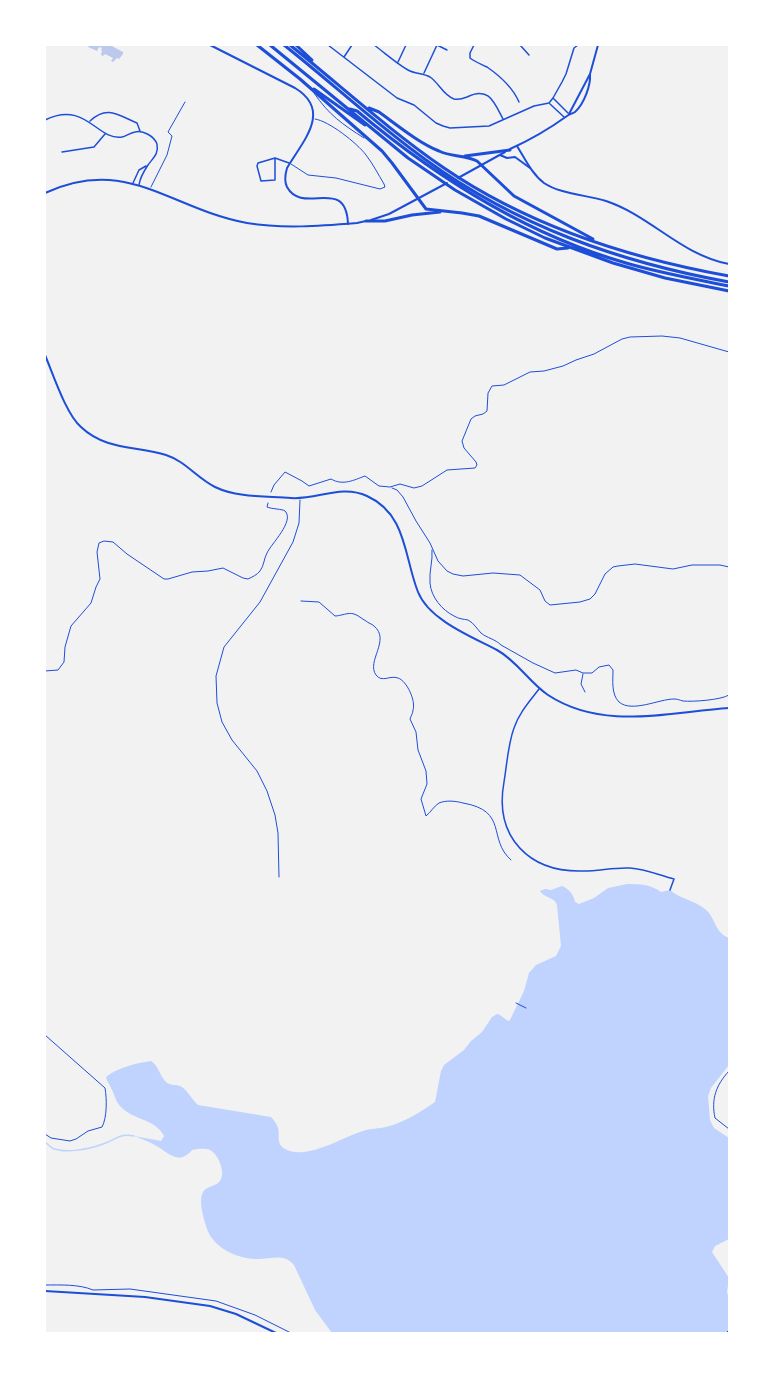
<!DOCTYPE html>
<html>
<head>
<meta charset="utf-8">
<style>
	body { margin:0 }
	#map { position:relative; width:774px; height:1378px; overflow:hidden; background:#f2f2f2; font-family:"Asap Condensed",sans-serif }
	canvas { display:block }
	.frame { position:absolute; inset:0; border:46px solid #fff; pointer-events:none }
</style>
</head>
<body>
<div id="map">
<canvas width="774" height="1378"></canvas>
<div class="frame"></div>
</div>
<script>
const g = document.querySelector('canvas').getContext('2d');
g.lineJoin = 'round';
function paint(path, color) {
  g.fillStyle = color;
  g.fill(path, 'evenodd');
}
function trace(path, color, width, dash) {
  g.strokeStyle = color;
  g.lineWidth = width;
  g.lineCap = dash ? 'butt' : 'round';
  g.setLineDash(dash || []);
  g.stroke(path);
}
const water = new Path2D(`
	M627,884C640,884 650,884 661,892L670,890C680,899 694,900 705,909C716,918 714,932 729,938V1065L711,1088L708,1096L710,1120L714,1128L729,1138V1239L715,1246L712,1252L729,1278L727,1292L729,1299V1333H332L315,1310L294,1265C283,1252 270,1260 255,1259C236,1258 214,1248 207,1229C204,1219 198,1202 203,1192C207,1185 218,1187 221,1179C225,1171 218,1154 210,1150C205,1148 198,1149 192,1150C178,1167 167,1151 153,1144C147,1141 140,1138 134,1136L161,1141L164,1136C156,1119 133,1120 121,1107C116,1102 115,1096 112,1090C110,1085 107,1082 106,1077C117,1068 136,1063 151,1061C159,1066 159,1075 166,1082C171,1086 174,1084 180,1086C187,1089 192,1100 198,1105L271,1117C274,1120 277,1124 278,1128C280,1136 276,1144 285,1149C306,1161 343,1137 363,1131C371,1128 379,1129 386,1127C405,1122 419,1113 435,1102L441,1071L444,1065L464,1050L471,1041L482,1032L492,1017L497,1014L500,1015L508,1021L510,1020L524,991L529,973L536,965L556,956L561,946L557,905C555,897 544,898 540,891L545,889L551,890L562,886C569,889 574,895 575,902L579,904L594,898L608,888Z`);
const stream = new Path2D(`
	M45,1142C47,1144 50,1146 52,1148C65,1154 90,1149 103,1144C116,1140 119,1133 134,1136`);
const building = new Path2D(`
	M89,45H110L123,52V54L119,59L117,58L113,62L111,61L113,58L105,54L103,56L101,55L102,51L101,50L102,48L99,47L97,51L88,47Z`);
const path = new Path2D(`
	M392,488L397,490L403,497L416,521L430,543L438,561L447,571L453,574L463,576L493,573L520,575L540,590L545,601L550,605L580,602L590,599L595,594L605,574L613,567L618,566L635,564L673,569L692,565H720L729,567
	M271,492L274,485L285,472L302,481L309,486L331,479C343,486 354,480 365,476L379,486L390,487L400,484L414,488L422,486L447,470L475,468L477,465L476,462L464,448L462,441L471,419L475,416L483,414L487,411L488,393L492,386L504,385L530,372L544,371L563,366L576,360L594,354L622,339L630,337L662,336L680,338L729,352
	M432,550C433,561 429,571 430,583C431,597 442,610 454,616C459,619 463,619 468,620C474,623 477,629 481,633C487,638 495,639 501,645L533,663L555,673L576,670L583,673H592L599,667L609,665L613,670C613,680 611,694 619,702C632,713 659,699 674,699C678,699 679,700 683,701C693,702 721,700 729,695
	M301,601L319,602L335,616C341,616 348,612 354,614C358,615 362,619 366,621C368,623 372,624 374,626C391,640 366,661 376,675C382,683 390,675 398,678C407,681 416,701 413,710C413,713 411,716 410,719L416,732L418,750L426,771L427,784L421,799L426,816C431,812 434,806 439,803C446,800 456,801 463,803C509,811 487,839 511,860
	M45,671L58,670L64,662L65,647L71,626L91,603L96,587L100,579L97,552L99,543L104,541L113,542L127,554L164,579H168L192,572L208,571L223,568L243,578L248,579C252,577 257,575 260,571C264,566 264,558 267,553C271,544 295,521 285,511C283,509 271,509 267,507L268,503
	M583,674L581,684L585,692
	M516,1003L526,1008
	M45,1035L105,1088C107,1099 107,1118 102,1127L88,1131L76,1139L70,1141L51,1138L45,1134
	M729,1071C716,1085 711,1099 715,1118L729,1129
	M45,1285C60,1285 79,1284 93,1290L130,1289L216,1301L255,1315L291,1333
	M726,1333L729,1330`);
const service = new Path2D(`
	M314,93C329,115 342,124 364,138
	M291,164L308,175L336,178L380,189L385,187L384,184C378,174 373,164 366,155C357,143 329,121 315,119
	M151,187L167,155L172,136L168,132L185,102
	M279,877L278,833L275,815L267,791L257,771L232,740L222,722L217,703L216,676L224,647L260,602L293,542L299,523L300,500`);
const minor = new Path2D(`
	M328,45L397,98L414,105L436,123L443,126L450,128L489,126L534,106L549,103L553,98L562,82L566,74L574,48L578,45
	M374,45C385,53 396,63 408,70C415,74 423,73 430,77C439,83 443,95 454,99C459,100 462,99 467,97C489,86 494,102 503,119
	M437,45L447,50
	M474,45L470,53V58C475,62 481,64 487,67C500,76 513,88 519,102
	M520,45L529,55
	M344,57L352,45
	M398,62L406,45
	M424,73L437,45
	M553,98L568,113
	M550,104L564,117
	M45,120C86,100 97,141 122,137C126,136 130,133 135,132C143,130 154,136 157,144C159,154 153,158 148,165C144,171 140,177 139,185
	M90,121C107,105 118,115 137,123L140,131
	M62,152L94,147L105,134
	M275,158V180L261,181L257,166L258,163L275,158L289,163
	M133,183L139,170L146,166
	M539,689C529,702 519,713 514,728C508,744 507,764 504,782C494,837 529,873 584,871C599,871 615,867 630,868C645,869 659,875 674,879L670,890`);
const tertiary = new Path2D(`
	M210,45L295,88C333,111 302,142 287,168C285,175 284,181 287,187C303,216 346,175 348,224
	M517,146C525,159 532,174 544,183C560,194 587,195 606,201C651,216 681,255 729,264
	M45,1291L145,1297L210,1306L236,1314L276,1333`);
const secondary = new Path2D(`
	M569,114L590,74L598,45
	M510,149C530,140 549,129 567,116C569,114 572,114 575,112C584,104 591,85 590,74
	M500,155L507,158L515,157L530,168
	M458,178L505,152
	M45,193C127,155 170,209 247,223C283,229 320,226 357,223L366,221
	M371,220L389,214L447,183
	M45,355C53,374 66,414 81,427C105,450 136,446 166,455C185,461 197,478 215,487C238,498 266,496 291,498C317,500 341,484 367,496C407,514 404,557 418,592C429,620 472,637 497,650C517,661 529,682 548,695C603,731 668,712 729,708`);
const motorway = new Path2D(`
	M257,45L300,79L382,151L392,163L426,209L462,213L479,216L557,249L568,248
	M270,45L408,158L455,190L506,219L545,238L613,263L665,278L729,291
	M284,45C332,83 377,125 426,160C517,226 619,262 729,282
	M290,45C341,86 390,131 444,168C529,226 628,258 729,276
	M296,45L312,60
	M314,89L365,125
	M369,108L379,112C397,125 419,143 439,151C451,157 465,155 477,161L514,196L593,239
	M350,109L357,111C437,178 525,234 626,263C660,273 695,279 729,286
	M465,156L510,150
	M366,221H385L412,215L440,212`);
paint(water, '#bfd3fe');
trace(stream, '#bfd3fe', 1.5);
paint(building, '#bdc9ec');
trace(path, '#1d4ed8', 1);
trace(service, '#1d4ed8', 1);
trace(minor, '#1d4ed8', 1.5);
trace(tertiary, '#1d4ed8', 2);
trace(secondary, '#1d4ed8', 2);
trace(motorway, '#1d4ed8', 3);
</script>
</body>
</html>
